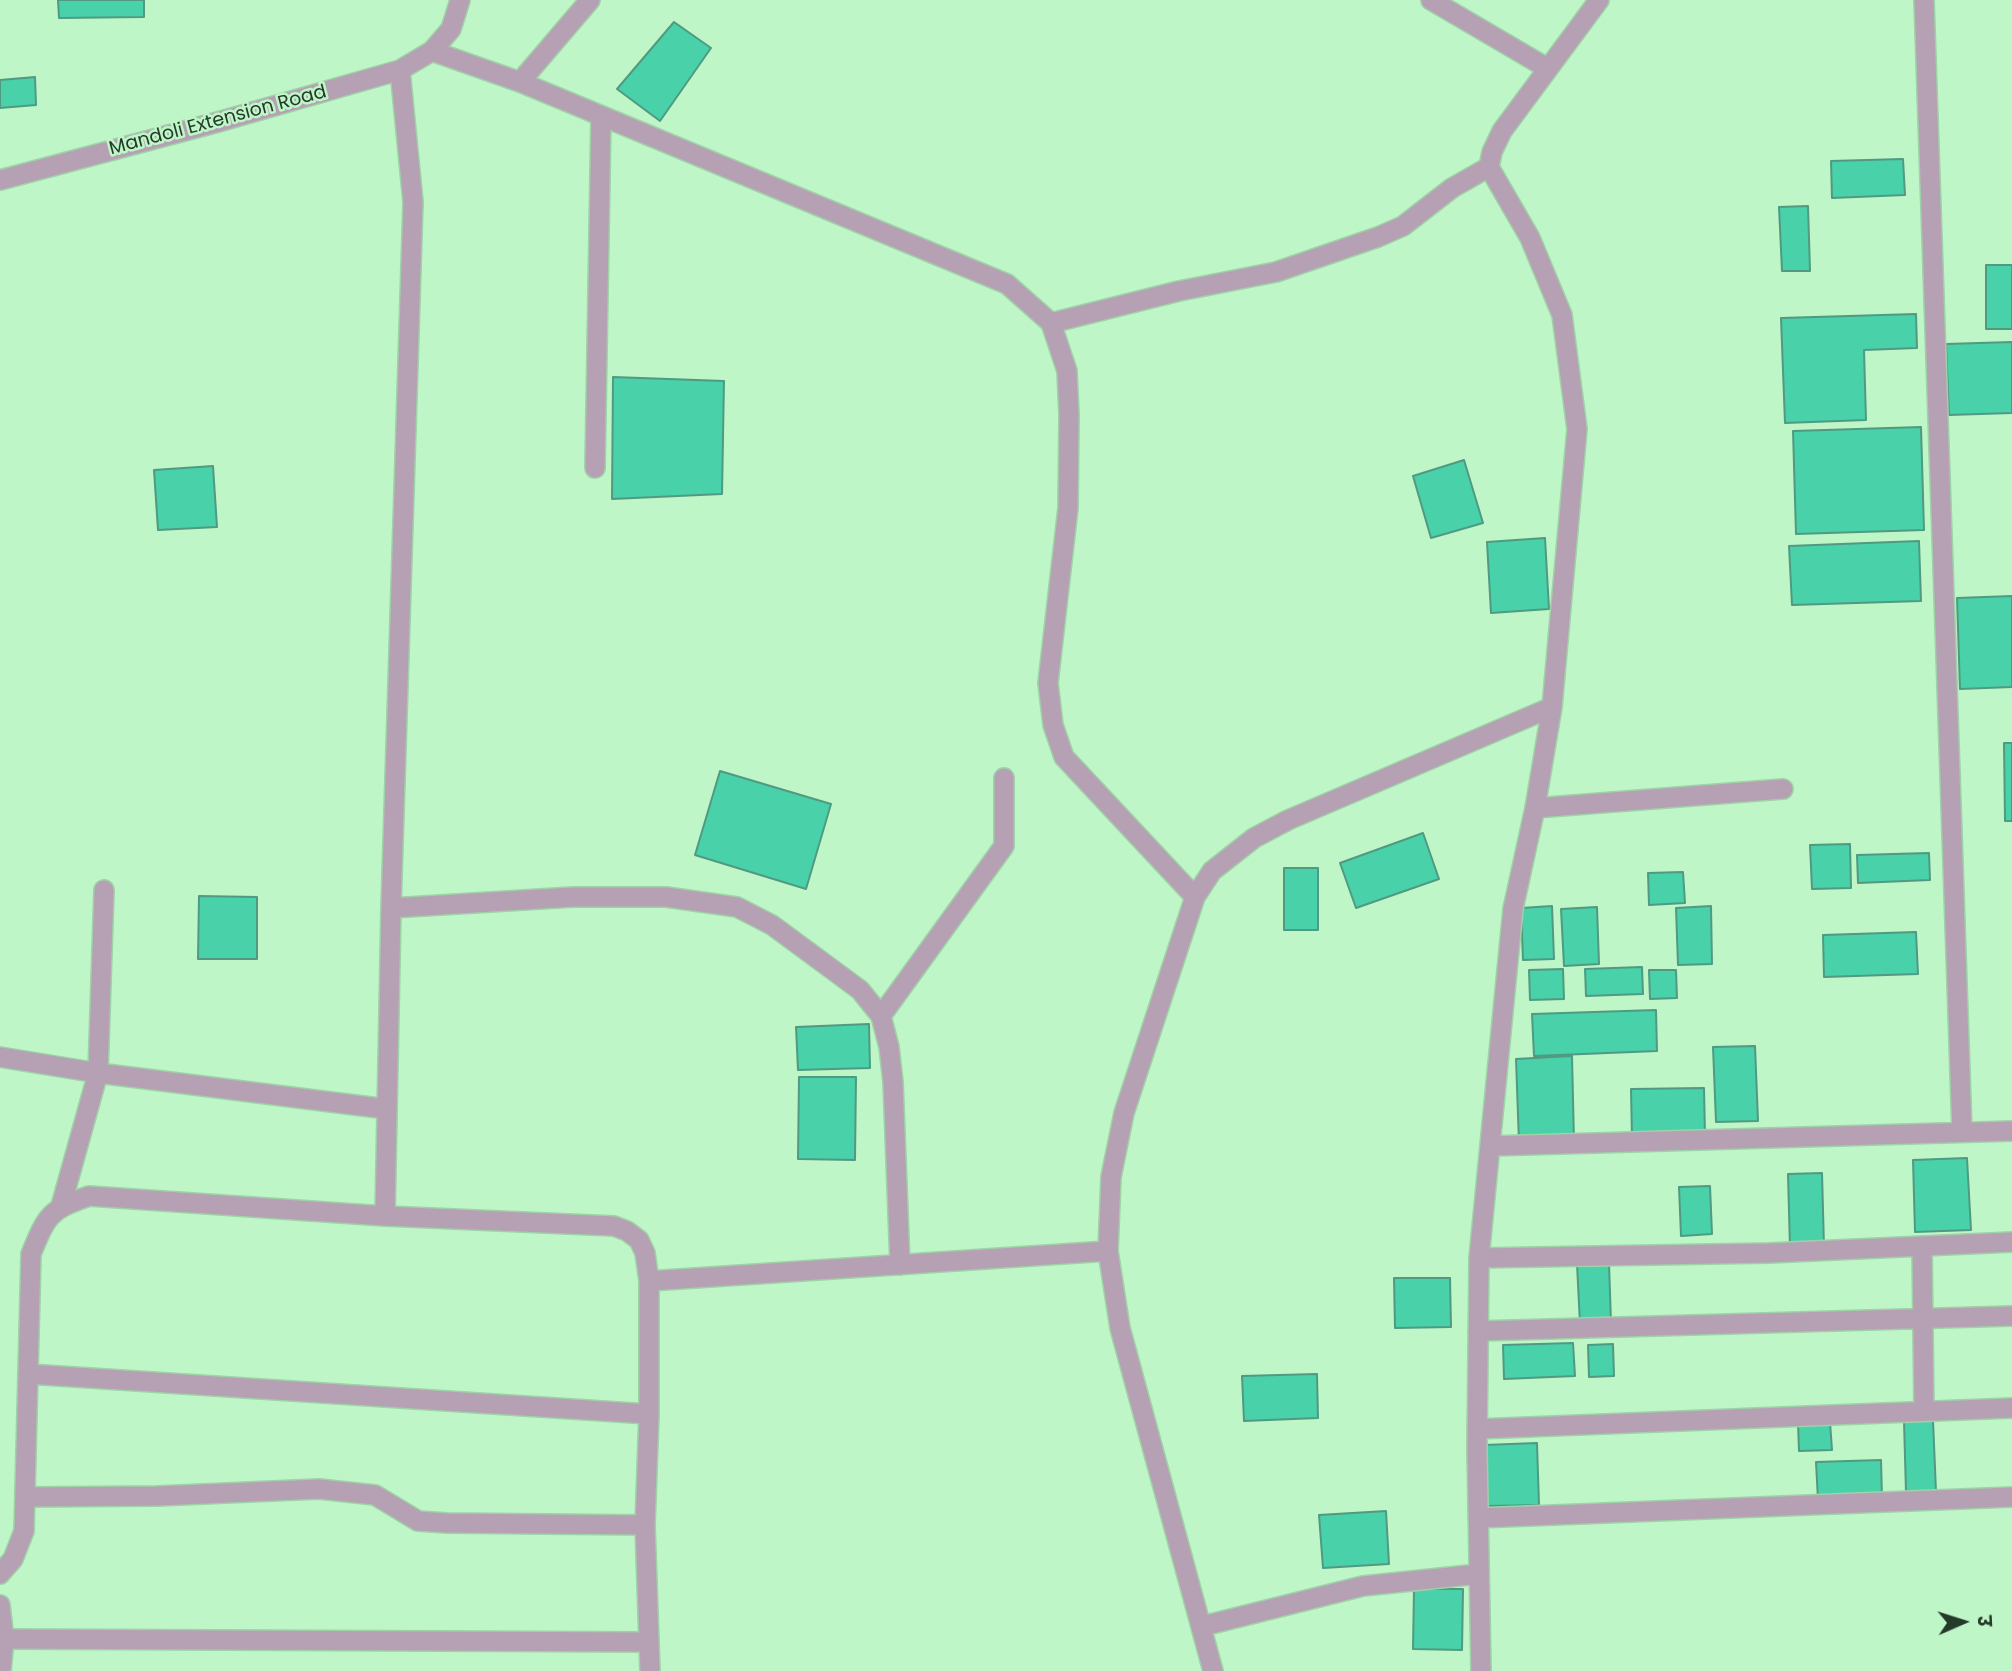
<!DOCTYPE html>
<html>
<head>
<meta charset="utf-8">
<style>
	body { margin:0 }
	#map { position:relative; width:2012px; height:1671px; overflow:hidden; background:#bff6c8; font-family:Poppins,"Noto Sans Devanagari",sans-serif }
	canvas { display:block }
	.north { position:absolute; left:1928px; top:1587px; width:70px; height:70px; -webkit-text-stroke:5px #bff6c8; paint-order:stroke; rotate:87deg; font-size:19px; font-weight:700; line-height:28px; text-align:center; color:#253b2a }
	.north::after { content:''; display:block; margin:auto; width:24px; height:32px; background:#253b2a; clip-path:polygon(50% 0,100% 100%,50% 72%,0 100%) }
</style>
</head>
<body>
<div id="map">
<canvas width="2012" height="1671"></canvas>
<div class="north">उ</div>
</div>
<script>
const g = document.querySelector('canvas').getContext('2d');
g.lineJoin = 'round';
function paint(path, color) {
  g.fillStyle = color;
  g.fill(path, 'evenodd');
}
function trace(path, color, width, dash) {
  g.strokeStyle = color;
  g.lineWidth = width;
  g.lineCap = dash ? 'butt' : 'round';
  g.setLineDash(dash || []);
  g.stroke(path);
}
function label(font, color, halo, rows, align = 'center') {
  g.font = font + ' Poppins,sans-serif';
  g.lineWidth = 5;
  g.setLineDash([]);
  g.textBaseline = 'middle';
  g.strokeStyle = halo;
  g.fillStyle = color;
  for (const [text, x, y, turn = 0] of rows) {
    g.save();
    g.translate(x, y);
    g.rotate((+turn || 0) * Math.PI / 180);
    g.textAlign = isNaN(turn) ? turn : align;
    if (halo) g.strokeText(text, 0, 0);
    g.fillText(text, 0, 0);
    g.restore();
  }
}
const building = new Path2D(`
	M58,0H144V17L59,18Z
	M674,22L711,48L660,121L617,89Z
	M35,77L36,105L0,108V80Z
	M1903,159L1905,195L1832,198L1831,161Z
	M1808,206L1810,271H1782L1779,207Z
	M1986,265H2012V329H1986Z
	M1916,314L1917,348L1864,350L1866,420L1785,423L1781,318Z
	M2012,342V413L1949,415L1946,344Z
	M613,377L724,381L722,494L612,499Z
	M1921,427L1924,530L1796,534L1793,431Z
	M1464,460L1483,523L1431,538L1413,476Z
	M213,466L217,527L158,530L154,470Z
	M1545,538L1549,609L1491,613L1487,542Z
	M1919,541L1921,601L1792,605L1789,546Z
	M2012,596V687L1960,689L1957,598Z
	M2004,743H2012V821H2005Z
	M720,771L831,804L806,889L695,855Z
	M1423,833L1439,879L1356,908L1340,863Z
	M1850,844L1851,888L1812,889L1810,845Z
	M1929,853L1930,880L1858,883L1857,855Z
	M1284,868H1318V930H1284Z
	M1683,872L1685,903L1649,905L1648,873Z
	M199,896L257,897V959H198Z
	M1552,906L1554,959L1523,960L1521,908Z
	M1711,906L1712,964L1678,965L1676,908Z
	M1597,907L1599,964L1564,966L1561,909Z
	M1916,932L1918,974L1824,977L1823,935Z
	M1642,967L1643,994L1586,996L1585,969Z
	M1563,969L1564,999L1530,1000L1529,970Z
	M1649,970H1676L1677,998L1650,999Z
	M1656,1010L1657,1051L1534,1056L1532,1014Z
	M869,1024L870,1068L798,1070L796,1027Z
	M1755,1046L1758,1121L1716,1122L1713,1047Z
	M1572,1056L1574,1142L1519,1143L1516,1059Z
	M799,1077H856L855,1160L798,1159Z
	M1704,1088L1705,1136L1632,1138L1631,1089Z
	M1967,1158L1971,1230L1915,1232L1913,1160Z
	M1822,1173L1824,1247L1790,1248L1788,1174Z
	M1710,1186L1712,1234L1681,1236L1679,1187Z
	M1609,1263L1611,1323L1580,1324L1577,1264Z
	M1394,1278H1450L1451,1327L1395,1328Z
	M1573,1343L1575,1376L1504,1379L1503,1345Z
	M1613,1344L1614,1376L1589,1377L1588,1345Z
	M1317,1374L1318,1418L1244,1421L1242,1376Z
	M1933,1420L1936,1492L1906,1493L1904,1421Z
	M1830,1422L1832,1450L1799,1451L1798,1423Z
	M1537,1443L1539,1505L1487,1506L1484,1445Z
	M1881,1460L1882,1498L1818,1500L1816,1462Z
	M1386,1511L1389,1564L1323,1568L1319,1515Z
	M1414,1589H1463L1462,1650L1413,1649Z`);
const minor = new Path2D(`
	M1431,0L1547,68
	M1924,0L1962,1132
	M432,51L520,82L1007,284L1051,323L1067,371L1069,415L1068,508L1048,683L1053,725L1064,757L1195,897
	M520,82L590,0
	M0,180L218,122L400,70L432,51L451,29L460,0
	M1051,323L1179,291L1276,272L1378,237L1403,226L1452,188L1489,167
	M595,468L601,116
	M1535,808L1783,789
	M391,908L573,897H666L737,907L772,925L860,990L881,1016L889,1047L893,1082L900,1265
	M881,1016L1004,846V778
	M0,1057L98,1073L387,1109
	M1491,1146L2012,1131
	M61,1206L98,1073L104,890
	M385,1216L391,908L413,202L400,70
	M1922,1246L1924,1411
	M1479,1258L1769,1253L2012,1242
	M649,1281L1108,1251
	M1478,1331L2012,1316
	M28,1374L649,1414
	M1477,1429L2012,1408
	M26,1497L157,1496L319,1489L375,1495L418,1521L447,1523L645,1525
	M1478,1518L2012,1497
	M0,1574L13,1559L24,1531L31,1254C47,1215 49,1210 89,1196L385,1216L614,1226L627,1231L639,1240L645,1253L649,1281V1414L645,1525L650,1671
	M1203,1626L1363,1586L1479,1574
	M4,1639L649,1642
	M1213,1671L1120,1328L1108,1251L1111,1177L1124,1113L1195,897L1212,871L1254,838L1288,820L1552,707
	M1481,1671L1477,1449L1479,1258L1513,909L1535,808L1552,707L1577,429L1562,315L1530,238L1489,167L1492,152L1502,131L1599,0`);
const tertiary = new Path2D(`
	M0,1605L4,1639L1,1671`);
const streetNames = [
	["Mandoli Extension Road",218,121,-15]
];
paint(building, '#49d1a9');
trace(building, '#509a81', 2);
trace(minor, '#a0d1a8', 22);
trace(tertiary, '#a0d1a8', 22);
trace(minor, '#b6a0b4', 19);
trace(tertiary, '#b6a0b4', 19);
label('19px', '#253b2a', '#bff6c8', streetNames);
</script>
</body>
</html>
